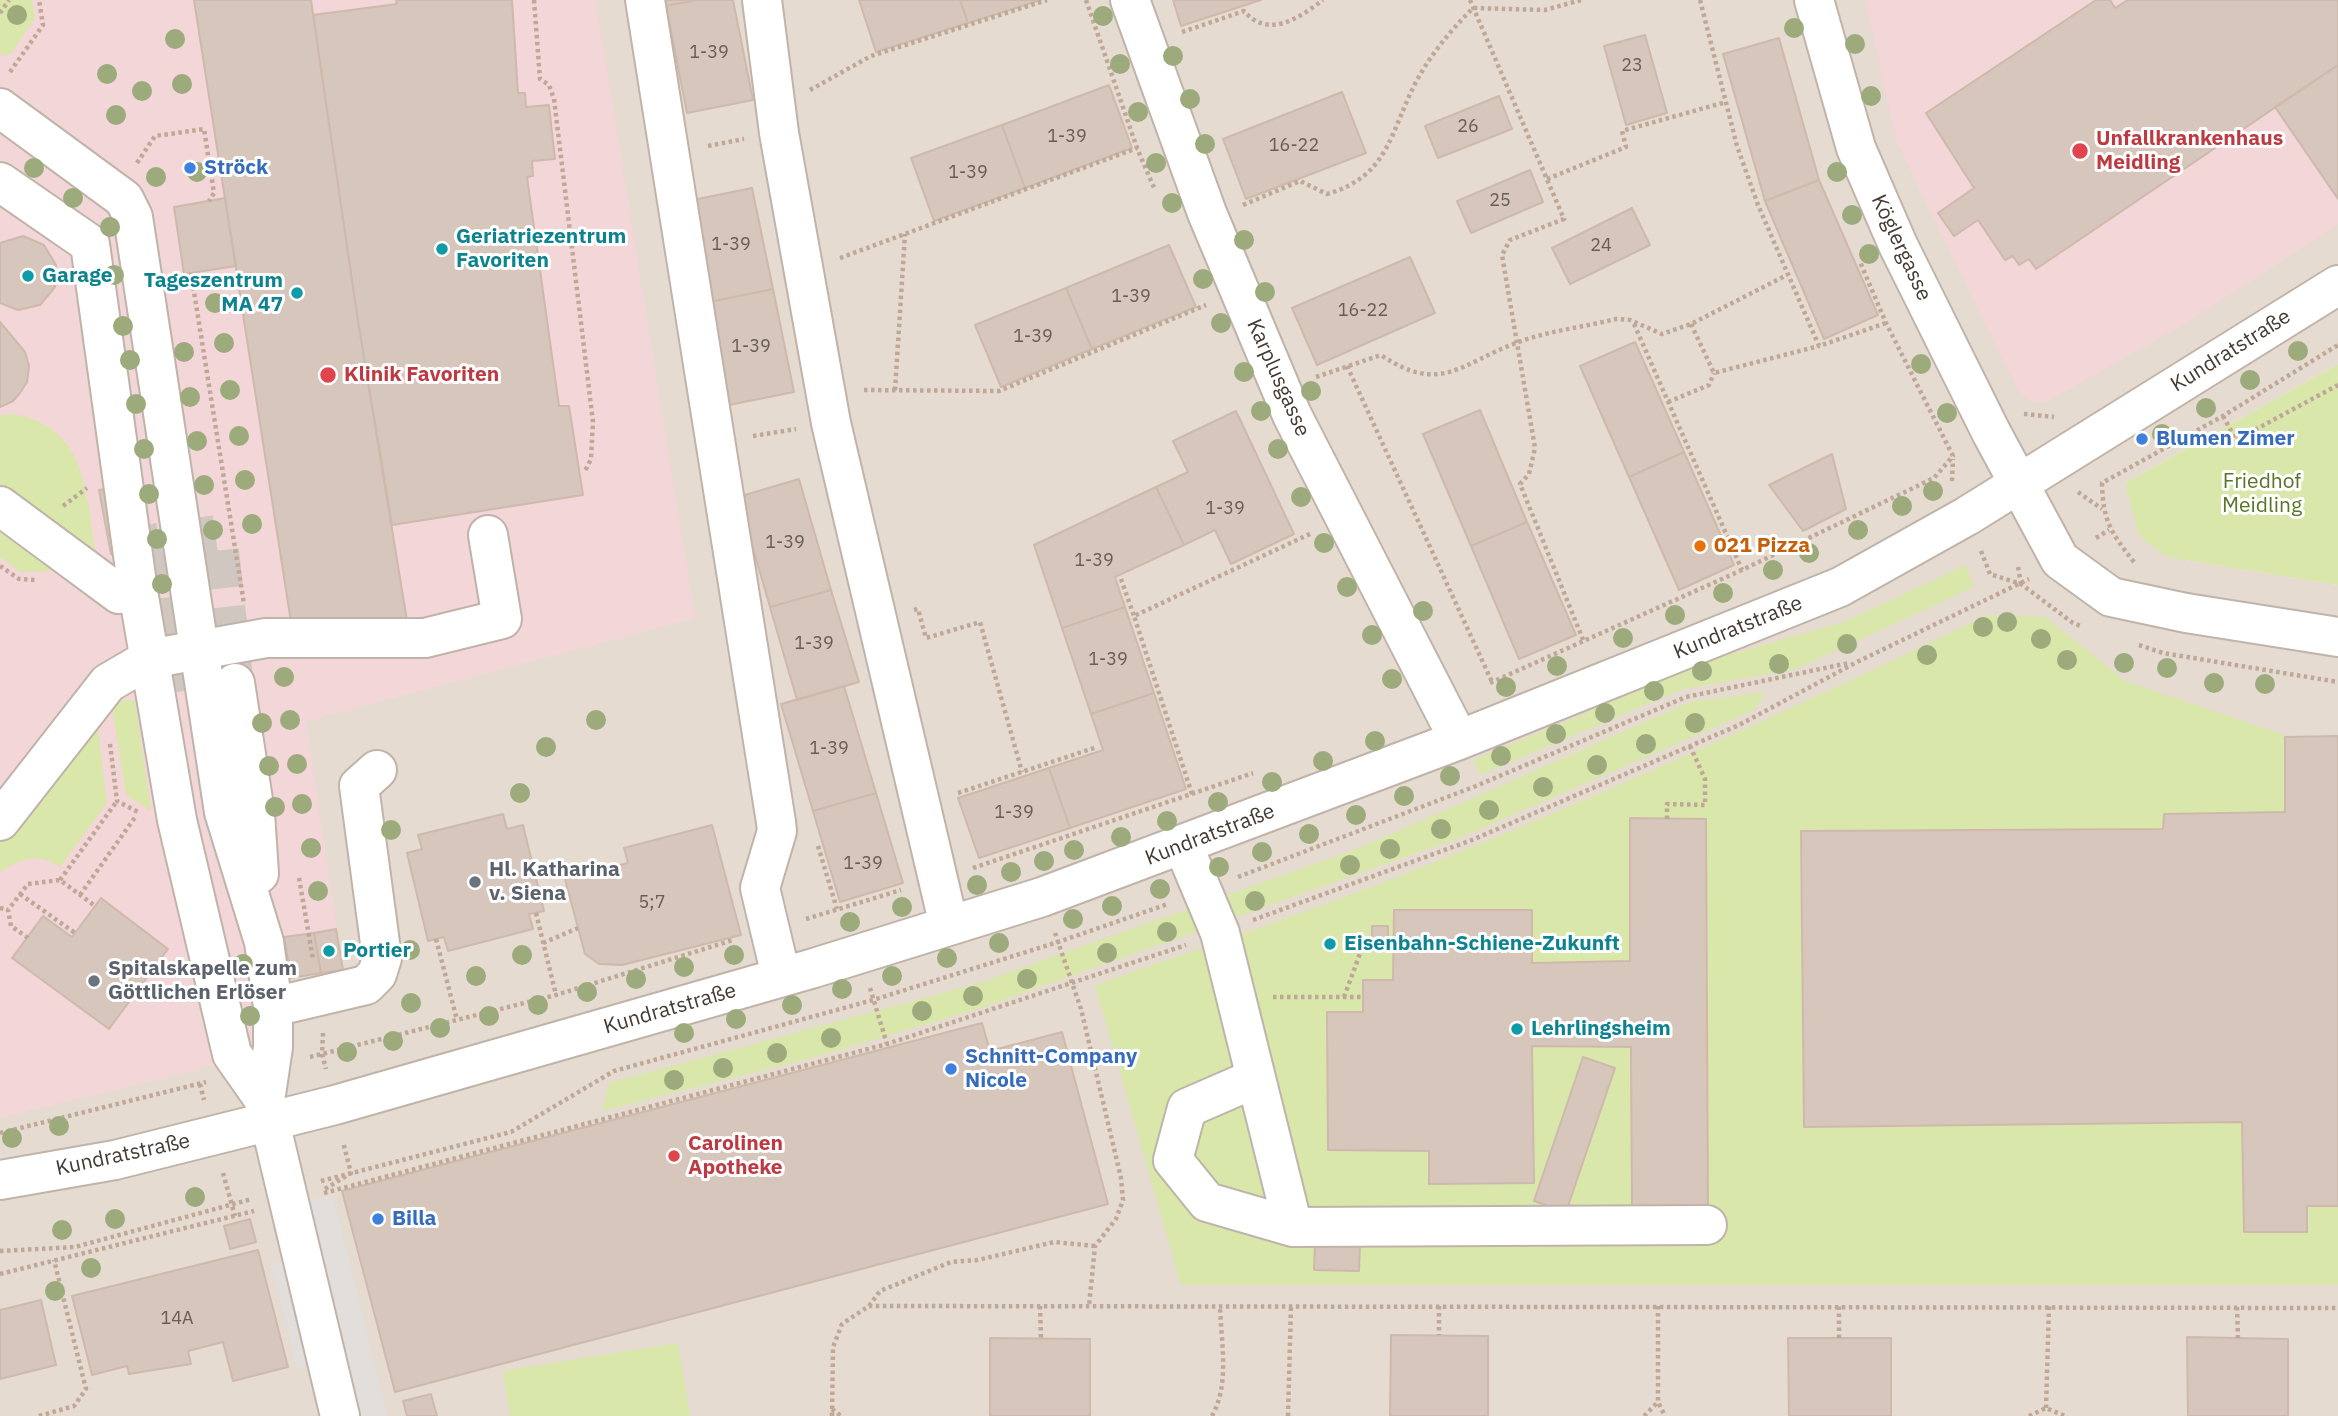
<!DOCTYPE html>
<html>
<head>
<meta charset="utf-8">
<style>
	body { margin:0 }
	canvas { display:block; background:#f2eae3 }
</style>
</head>
<body>
<canvas width="2338" height="1416"></canvas>
<script>
const g = document.querySelector('canvas').getContext('2d');
g.lineJoin = 'round';
function paint(path, color) {
  g.fillStyle = color;
  g.fill(path, 'evenodd');
}
function trace(path, color, width, dash) {
  g.strokeStyle = color;
  g.lineWidth = width;
  g.lineCap = dash ? 'butt' : 'round';
  g.setLineDash(dash || []);
  g.stroke(path);
}
function label(font, color, halo, rows, align = 'center') {
  g.font = font + ' "IBM Plex Sans",sans-serif';
  g.lineWidth = 6;
  g.setLineDash([]);
  g.textBaseline = 'middle';
  g.strokeStyle = halo;
  g.fillStyle = color;
  for (const [text, x, y, turn = 0] of rows) {
    g.save();
    g.translate(x, y);
    g.rotate((+turn || 0) * Math.PI / 180);
    g.textAlign = isNaN(turn) ? turn : align;
    if (halo) g.strokeText(text, 0, 0);
    g.fillText(text, 0, 0);
    g.restore();
  }
}
const residential = new Path2D(`
	M0,0H2338V364L2125,483L2167,557L2338,585V1416H0Z`);
const medical = new Path2D(`
	M0,0H596L695,618L306,721L343,970L291,978L288,1047L0,1118Z
	M1865,0H2338V224L2190,321L2048,401L2034,403L2019,393L1896,140Z`);
const green = new Path2D(`
	M0,0H32L35,18L11,54L0,55Z
	M2338,364V585L2167,557L2139,536L2125,483Z
	M13,414C88,427 86,495 96,556L0,484V415Z
	M0,527L57,571L20,572L0,557Z
	M1966,565L1974,587L1796,669L1683,689L1480,775L1473,760L1717,658L1844,622Z
	M1987,615L2045,617L2125,681L2305,742L2338,748V1285H1181L1095,985C1196,950 1296,916 1395,878C1596,799 1793,709 1987,615Z
	M1766,692L1754,710L1464,836L984,1007L815,1057L602,1111L609,1083L976,984L1362,847L1690,702Z
	M126,699L135,701L151,811L126,795L112,708Z
	M98,729L107,803L60,867C37,852 21,859 0,872V842L83,732Z
	M678,1343L690,1416H510L503,1371Z`);
const parking = new Path2D(`
	M333,1195L387,1416H340L327,1360L297,1367L271,1262L300,1254L288,1206Z`);
const building = new Path2D(`
	M194,0H311L358,321L408,627L291,622Z
	M396,0H512L518,93H525L526,107L549,105L555,159L532,161L533,176L527,177L559,406H569L583,495L392,525L358,321L313,15L397,4Z
	M664,0H696L666,6Z
	M696,0H733L753,100L687,113L666,6Z
	M859,0H960L968,23L876,52Z
	M960,0H1041L968,23Z
	M1173,0H1261L1181,26Z
	M2096,0H2110L2115,8L2128,0H2338V65L2036,269L2029,259L2019,265L2013,256L2005,260L1978,220L1954,236L1938,213L1974,188L1926,113Z
	M1645,35L1667,113L1626,125L1604,46Z
	M1779,38L1819,180L1765,201L1723,54Z
	M2338,65V199L2275,107Z
	M1109,85L1132,148L1025,188L1002,125Z
	M1342,92L1366,153L1246,199L1223,139Z
	M1499,96L1512,129L1438,158L1425,126Z
	M1002,125L1025,188L934,221L911,158Z
	M1530,170L1543,202L1471,233L1457,201Z
	M1819,180L1878,315L1824,339L1765,201Z
	M752,188L773,289L709,302L688,201Z
	M225,198L236,266L184,274L174,207Z
	M1632,208L1650,245L1570,284L1552,248Z
	M23,236L44,245L56,265L55,287L40,305L18,310L0,303V243Z
	M1169,245L1196,307L1092,349L1066,288Z
	M1410,257L1435,313L1317,365L1292,308Z
	M1066,288L1092,349L1001,387L975,325Z
	M773,289L794,392L729,405L709,302Z
	M0,322L25,352L29,366L27,382L20,393L13,401L0,407Z
	M1635,342L1684,452L1629,477L1580,366Z
	M1480,410L1527,522L1471,546L1423,434Z
	M1236,411L1294,534L1231,564L1215,530L1184,545L1156,487L1188,472L1173,441Z
	M1684,452L1734,565L1679,590L1629,477Z
	M1832,454L1846,509L1803,531L1769,485Z
	M799,479L831,590L770,607L738,497Z
	M1156,487L1184,545L1115,577L1125,607L1062,628L1034,545Z
	M112,488L123,552L111,554L99,490Z
	M1527,522L1576,635L1519,659L1471,546Z
	M831,590L859,682L797,700L770,607Z
	M1125,607L1154,693L1091,714L1062,628Z
	M844,686L876,793L813,811L781,704Z
	M1154,693L1186,789L1070,828L1049,768L1103,750L1091,714Z
	M2338,736V1206H2307V1232H2244L2242,1122L1804,1127L1801,831L2163,829L2164,814L2285,812V737Z
	M1049,768L1070,828L979,858L958,798Z
	M876,793L903,883L840,902L813,811Z
	M503,814L507,829L523,825L544,911L529,914L533,929L448,951L444,937L428,941L407,853L422,849L418,835Z
	M1630,818L1706,819L1708,1211H1632L1631,1047L1532,1046L1534,1183L1429,1184V1151L1328,1150L1327,1012H1363V980H1393L1394,910H1532V963L1630,961Z
	M712,825L741,935L622,965L599,964L585,954L565,879L628,863L624,848Z
	M101,898L168,949L109,1029L12,958L43,916L72,937Z
	M1372,926H1388V951H1372Z
	M336,929L343,970L321,973L314,933Z
	M314,933L321,973L291,978L284,937Z
	M982,1023L990,1051L1062,1032L1108,1204L395,1392L342,1191Z
	M1583,1057L1615,1068L1566,1212L1534,1201Z
	M250,1219L256,1242L230,1249L224,1226Z
	M1315,1242L1360,1243L1359,1271L1314,1270Z
	M258,1250L288,1367L233,1381L223,1342L188,1351L191,1364L129,1374L127,1366L92,1375L72,1296Z
	M41,1300L56,1365L0,1379V1310Z
	M1391,1335L1488,1336V1416H1390Z
	M2187,1337L2288,1339V1416H2188Z
	M990,1338L1090,1339V1416H990Z
	M1788,1338H1891V1416H1789Z
	M431,1394L437,1416H407L403,1401Z`);
const minorTunnel = new Path2D(`
	M176,692L158,542L218,534L234,678`);
const path = new Path2D(`
	M534,0L540,79L549,85L554,99L593,422L591,459L585,471
	M1086,0L1137,148L1155,190
	M1470,0L1564,219L1510,240L1502,255L1535,448L1529,474L1520,484L1584,642
	M1700,0L1737,146L1758,205L1819,346L1886,323
	M0,13L9,0
	M1182,32L1244,11C1269,40 1300,17 1323,0
	M10,72L43,25L39,0
	M810,90L871,56L1047,0
	M708,146L744,139
	M137,163L155,136L204,129L214,193L209,201
	M1547,179L1626,147L1622,131L1726,102
	M1243,205L1300,181L1327,194C1390,176 1390,131 1417,80C1432,53 1451,30 1473,8L1545,10L1581,0
	M840,258L1137,148
	M191,273L244,604
	M1634,324L1742,570
	M1691,324L1714,373L1819,346
	M1347,366L1492,682
	M1316,377L1381,355C1440,395 1460,364 1516,343C1547,331 1584,327 1616,319L1630,320L1662,334L1691,324L1787,275
	M864,390L999,391L1206,305
	M895,390L905,234
	M1668,402L1709,385L1714,373
	M2024,414L2054,417
	M2223,416L2236,440L2338,385
	M753,436L796,429
	M1952,481L1953,459
	M2078,492L2102,509
	M63,506L87,488
	M2096,538L2109,530
	M1981,551L1990,574L2021,584L2073,623L2081,626
	M2134,562C2111,533 2103,521 2102,483L2223,416L2338,345
	M0,566L19,579L36,580
	M2018,567L2021,584
	M1121,579L1134,616
	M914,610L918,609L926,638L980,622L1022,772
	M2139,645L2163,653L2338,682
	M1490,683L1742,570L1934,478L1953,456L1886,323L1860,262
	M110,744L117,801L138,812
	M958,793L1097,747
	M1192,794L1134,616L1312,533
	M1667,819V804L1705,805V779L1690,746
	M818,846L837,909
	M973,868L1253,773
	M1238,877L1476,786L1686,697L1849,663
	M299,878L313,959
	M60,880L117,801
	M20,894L75,933
	M80,895L136,816
	M0,908L8,910
	M536,913L556,995
	M806,919L901,890
	M1253,920L1472,840L1739,725L1857,662L2029,579
	M1055,933L1081,1009L1121,1178L1123,1200L1116,1219L1095,1246L1089,1306
	M28,938L11,926L8,910L28,884L60,880L95,906
	M436,939L457,1020
	M543,943L578,928
	M870,988L887,1044
	M1273,997H1363
	M1344,997L1365,940L1372,941
	M323,1033L322,1054L326,1069
	M310,1057L556,995L733,940
	M200,1084L204,1100
	M0,1133L206,1082
	M223,1173L235,1216
	M321,1181L511,1132L614,1071L873,1000L1058,942L1168,904
	M325,1189L351,1173L343,1142
	M324,1193L887,1044L1186,945
	M0,1251L75,1247L252,1199
	M0,1274L254,1211
	M869,1306L880,1291L951,1262L978,1260L1054,1242L1095,1246
	M1040,1306L1041,1339
	M1439,1306V1335
	M1658,1306V1402L1665,1416
	M2237,1307L2238,1338
	M1839,1338V1306
	M2046,1408L2049,1306
	M832,1409L841,1416
	M39,1416L74,1406L86,1389L54,1260
	M832,1416L833,1347L842,1324L869,1306L2338,1308
	M1212,1416C1230,1384 1221,1342 1220,1306
	M1288,1416L1291,1306
	M1644,1416L1658,1402
	M2029,1416L2046,1408L2065,1416`);
const minor = new Path2D(`
	M645,0L776,822L777,831L760,888L781,976
	M762,0L779,133L831,423L949,926
	M1130,0L1207,213L1292,415L1459,740
	M1814,0L1856,148L1898,245L1991,432L2060,560L2111,597L2186,613L2338,637
	M0,108L124,199L133,217L224,812L264,942L273,1007V1047L265,1101L340,1416
	M0,182L90,244L138,591L177,820L232,1054L265,1101
	M0,506L119,594L138,591
	M235,683L255,813L259,874
	M0,821L108,683L149,659L266,638H425L502,619L488,535
	M1183,845L1220,933L1293,1227
	M273,1007L366,985L377,974L382,958L359,786L377,770
	M1256,1078L1187,1108L1173,1160L1207,1202L1293,1227L1707,1225
	M0,1180L115,1160L335,1105L814,968L1042,897L1459,740L1840,587L1967,516L2338,285`);
const trees = [
	[17,15],
	[1103,16],
	[1794,28],
	[175,39],
	[1855,44],
	[1173,56],
	[1120,64],
	[107,74],
	[182,84],
	[142,91],
	[1871,96],
	[1190,99],
	[1138,112],
	[116,115],
	[1205,144],
	[1156,163],
	[34,168],
	[197,172],
	[1837,172],
	[156,177],
	[73,198],
	[1172,203],
	[1852,215],
	[110,227],
	[1244,240],
	[1869,254],
	[114,275],
	[1203,279],
	[1265,292],
	[215,303],
	[1221,323],
	[123,326],
	[224,343],
	[2298,351],
	[184,352],
	[130,360],
	[1921,364],
	[1244,372],
	[2250,380],
	[230,390],
	[1311,391],
	[190,397],
	[136,404],
	[2206,408],
	[1261,411],
	[1947,413],
	[2162,434],
	[239,436],
	[197,441],
	[144,449],
	[1278,449],
	[245,480],
	[204,485],
	[1933,491],
	[149,494],
	[1301,497],
	[1902,506],
	[252,524],
	[213,530],
	[1858,530],
	[157,539],
	[1324,543],
	[1809,553],
	[1773,570],
	[162,584],
	[1347,587],
	[1723,593],
	[1423,611],
	[1675,615],
	[2007,622],
	[1983,627],
	[1372,635],
	[1623,638],
	[2041,639],
	[1847,644],
	[1927,655],
	[2067,660],
	[2124,663],
	[1779,664],
	[1557,666],
	[2167,668],
	[1702,671],
	[284,677],
	[1392,679],
	[2214,683],
	[2265,684],
	[1506,687],
	[1654,691],
	[1605,713],
	[290,720],
	[596,720],
	[262,723],
	[1695,723],
	[1556,734],
	[1375,741],
	[1646,744],
	[546,747],
	[1501,756],
	[1323,761],
	[297,764],
	[1597,765],
	[269,766],
	[1450,776],
	[1272,782],
	[1543,787],
	[520,793],
	[1404,796],
	[1218,802],
	[302,804],
	[275,807],
	[1489,810],
	[1356,815],
	[1167,821],
	[1441,829],
	[391,830],
	[1309,834],
	[1121,837],
	[311,848],
	[1390,849],
	[1074,850],
	[1262,852],
	[1044,861],
	[1350,865],
	[1219,867],
	[1011,872],
	[977,885],
	[1160,889],
	[318,891],
	[1255,901],
	[1112,906],
	[902,907],
	[1073,919],
	[850,922],
	[1167,932],
	[999,943],
	[410,950],
	[1107,953],
	[522,955],
	[734,955],
	[947,958],
	[243,964],
	[684,967],
	[476,976],
	[892,976],
	[636,979],
	[1027,979],
	[842,989],
	[587,992],
	[973,996],
	[411,1003],
	[538,1005],
	[792,1005],
	[922,1011],
	[250,1016],
	[489,1016],
	[736,1019],
	[440,1028],
	[684,1033],
	[831,1038],
	[393,1041],
	[347,1052],
	[777,1053],
	[723,1068],
	[674,1080],
	[59,1126],
	[12,1138],
	[195,1197],
	[115,1219],
	[62,1230],
	[91,1268],
	[55,1291]
];
const markers = [
	[2080,151,9,"#e0444e"],
	[190,168,7,"#3f7fe0"],
	[442,249,7,"#0f9aa8"],
	[28,276,7,"#0f9aa8"],
	[297,293,7,"#0f9aa8"],
	[328,375,9,"#e0444e"],
	[2142,439,7,"#3f7fe0"],
	[1700,546,7,"#e8710a"],
	[475,882,7,"#6b7280"],
	[1330,944,7,"#0f9aa8"],
	[329,951,7,"#0f9aa8"],
	[94,981,7,"#6b7280"],
	[1517,1029,7,"#0f9aa8"],
	[951,1069,7,"#3f7fe0"],
	[674,1156,7,"#e0444e"],
	[378,1219,7,"#3f7fe0"]
];
const numberNames = [
	["1-39",709,53],
	["23",1632,66],
	["26",1468,127],
	["1-39",1067,137],
	["16-22",1294,146],
	["1-39",968,173],
	["25",1500,201],
	["1-39",731,245],
	["24",1601,246],
	["1-39",1131,297],
	["16-22",1363,311],
	["1-39",1033,337],
	["1-39",751,347],
	["1-39",1225,509],
	["1-39",785,543],
	["1-39",1094,561],
	["1-39",814,644],
	["1-39",1108,660],
	["1-39",829,749],
	["1-39",1014,813],
	["1-39",863,864],
	["5;7",652,903],
	["14A",177,1319]
];
const healthNames = [
	["Unfallkrankenhaus",2096,139],
	["Meidling",2096,163],
	["Klinik Favoriten",344,375],
	["Carolinen",688,1144],
	["Apotheke",688,1168]
];
const shopNames = [
	["Ströck",204,168],
	["Blumen Zimer",2156,439],
	["Schnitt-Company",965,1057],
	["Nicole",965,1081],
	["Billa",392,1219]
];
const cultureNames = [
	["Geriatriezentrum",456,237],
	["Favoriten",456,261],
	["Garage",42,276],
	["Tageszentrum",283,281,"right"],
	["MA 47",283,305,"right"],
	["Eisenbahn-Schiene-Zukunft",1344,944],
	["Portier",343,951],
	["Lehrlingsheim",1531,1029]
];
const streetNames = [
	["Köglergasse",1901,248,65],
	["Kundratstraße",2231,351,-32],
	["Karplusgasse",1278,378,66],
	["Kundratstraße",1738,628,-22],
	["Kundratstraße",1210,835,-21],
	["Kundratstraße",670,1009,-16],
	["Kundratstraße",123,1155,-12]
];
const parkNames = [
	["Friedhof",2262,482],
	["Meidling",2262,506]
];
const foodNames = [
	["021 Pizza",1714,546]
];
const worshipNames = [
	["Hl. Katharina",489,870],
	["v. Siena",489,894],
	["Spitalskapelle zum",108,969],
	["Göttlichen Erlöser",108,993]
];
paint(residential, '#e6dbd1');
paint(medical, '#f3d6d8');
paint(green, '#d9e7ab');
paint(parking, '#e2dedc');
paint(building, '#d6c6bb');
trace(building, '#ceb9ac', 2);
trace(minorTunnel, '#cfc7c0', 38, [38, 19]);
trace(minor, '#c0b3a9', 42);
trace(path, '#bfa897', 4.5, [3.5, 3.5]);
trace(minor, '#fff', 38);
g.fillStyle = '#9caa7c';
for (const [x, y] of trees) {
  g.beginPath();
  g.arc(x, y, 10, 0, 2 * Math.PI);
  g.fill();
}
for (const [x, y, r, color] of markers) {
  const dot = new Path2D();
  dot.arc(x, y, r, 0, 2 * Math.PI);
  g.fillStyle = color;
  g.fill(dot);
  trace(dot, '#fff', 2.5);
}
label('18px', '#685d55', null, numberNames);
label('bold 21px', '#be3a42', '#fff', healthNames, 'left');
label('bold 21px', '#366cbe', '#fff', shopNames, 'left');
label('bold 21px', '#0d838f', '#fff', cultureNames, 'left');
label('21px', '#433a33', '#fff', streetNames);
label('21px', '#557527', '#fff', parkNames);
label('bold 21px', '#c56008', '#fff', foodNames, 'left');
label('bold 21px', '#5b616d', '#fff', worshipNames, 'left');
</script>
</body>
</html>
